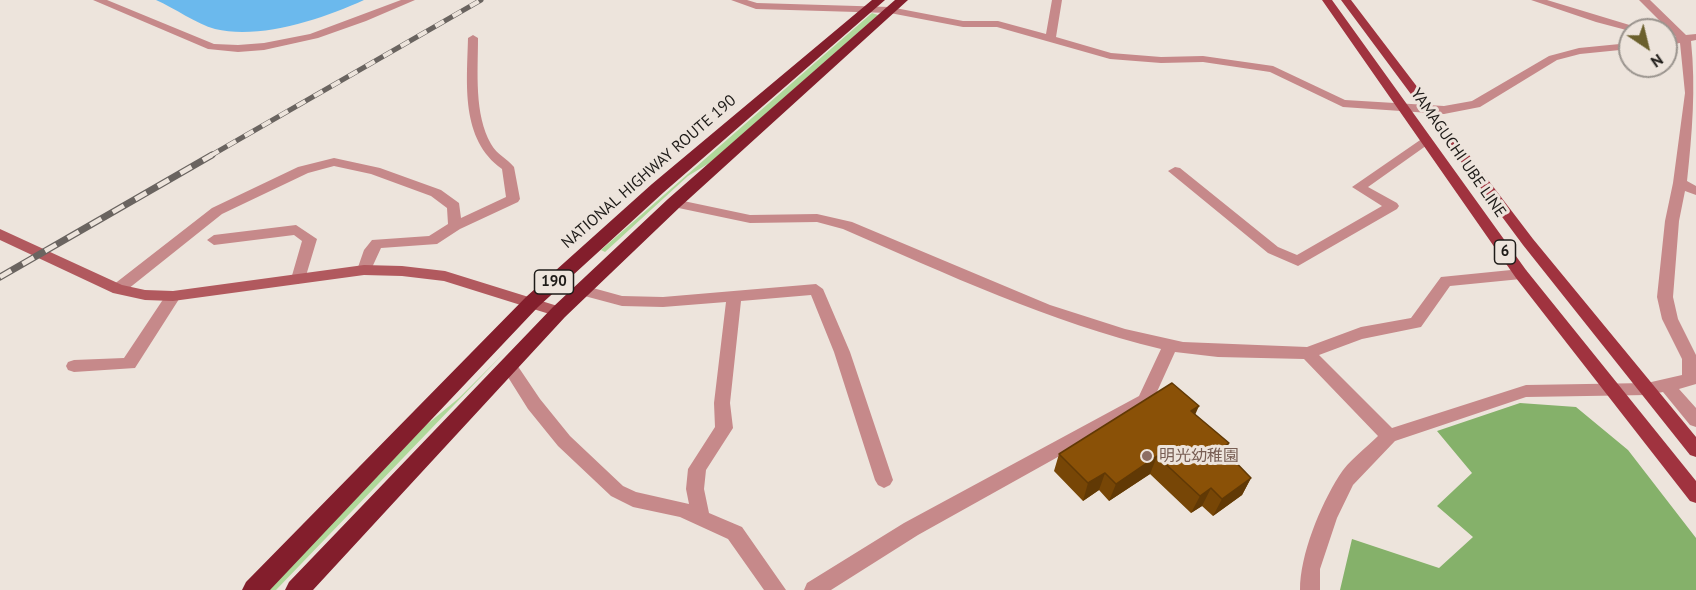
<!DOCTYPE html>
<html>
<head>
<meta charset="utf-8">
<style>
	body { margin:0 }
	#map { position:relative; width:1696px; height:590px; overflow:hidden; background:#ede4dc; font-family:"PT Sans",sans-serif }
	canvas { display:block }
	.north { position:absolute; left:1618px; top:18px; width:60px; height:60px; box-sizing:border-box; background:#ede4dc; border:2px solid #9a948e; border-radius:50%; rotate:145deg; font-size:16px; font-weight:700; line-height:24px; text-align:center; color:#1e1b18 }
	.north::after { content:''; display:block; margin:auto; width:21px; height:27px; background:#6b602d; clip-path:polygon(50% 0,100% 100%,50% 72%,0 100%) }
</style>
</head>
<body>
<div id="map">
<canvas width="1696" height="590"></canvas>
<div class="north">N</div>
</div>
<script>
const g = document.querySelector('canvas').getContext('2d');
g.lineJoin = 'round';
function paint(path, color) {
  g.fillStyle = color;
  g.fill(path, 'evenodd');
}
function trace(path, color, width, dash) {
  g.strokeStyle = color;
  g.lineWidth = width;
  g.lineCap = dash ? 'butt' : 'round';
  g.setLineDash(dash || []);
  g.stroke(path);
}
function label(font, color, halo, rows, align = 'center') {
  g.font = font + ' "PT Sans","Noto Sans JP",sans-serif';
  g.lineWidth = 6;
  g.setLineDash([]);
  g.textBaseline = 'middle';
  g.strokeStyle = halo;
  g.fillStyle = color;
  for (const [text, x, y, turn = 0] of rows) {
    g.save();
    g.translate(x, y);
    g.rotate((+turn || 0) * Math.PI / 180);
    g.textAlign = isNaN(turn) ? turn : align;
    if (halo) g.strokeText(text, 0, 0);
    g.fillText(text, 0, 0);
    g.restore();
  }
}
const green = new Path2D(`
	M872,13L878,15L711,162L688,176L605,252L601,250Z
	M505,352L276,590H269L425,426L459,398Z`);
const forest = new Path2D(`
	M1520,403L1576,407L1628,450L1696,538V590H1340L1352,539L1439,568L1473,537L1437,506L1472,473L1437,431Z`);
const water = new Path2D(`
	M156,0H364C322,19 260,40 215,29C197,24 174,8 156,0Z`);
const street = new Path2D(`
	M93,0H107L214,44L238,45L264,43L310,34L401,0H415L366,21L318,38L264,50L238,52L208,49Z
	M731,0H747L757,3L890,7L963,21H998L1046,34L1052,0H1062L1056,37L1111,53L1161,57L1203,56L1273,66L1345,100L1444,106L1472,101L1549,56L1579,48L1630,43V49L1580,54L1557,60L1480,107L1444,114L1343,107L1270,72L1203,62L1161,63L1110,59L997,27H963L890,13L756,9Z
	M1531,0H1547L1646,30L1630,31L1596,22Z
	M1639,0H1650L1686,35L1696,34V40L1691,41C1696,89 1692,133 1687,181L1696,186V195L1685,191L1679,221L1673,297L1678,319L1696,355V384L1679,389L1696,408V427L1690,425L1663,392L1647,395L1526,397L1395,441L1353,485L1337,518L1320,569V590H1300C1300,555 1320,506 1339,476C1348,461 1366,448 1378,436L1304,359L1218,357L1175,352L1151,405L918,535L831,590H804L807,583L904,523L1139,396L1161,349C1049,322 947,274 843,229L817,222L750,223L669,206L667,203L669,200L674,199L750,215L817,214L852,222L1050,305L1125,329L1183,342L1307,347L1361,327L1411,318L1441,277L1521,269L1526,270L1528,274L1526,278L1521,279L1450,286L1421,327L1362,339L1319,355L1392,428L1526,385L1647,383L1682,375V359L1662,319L1657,297L1665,221L1673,183L1685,93L1680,43L1666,45V39L1676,37Z
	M473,35L478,38C478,72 474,114 491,144C497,155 507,158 514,167L520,199L518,202L460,229L437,244L381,248L369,274L364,275L357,270L364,250L372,240L429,236L448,224L447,208L431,196L371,174L334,166L308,173L222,214L123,293H113L111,289L113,285L212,208L298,167L334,158L380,168L441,190L459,203L461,218L506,197L502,169C460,139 467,83 468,38Z
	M1426,136L1430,137L1432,140L1430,143L1368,187L1397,203L1399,206L1397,209L1298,266L1268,253L1168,171L1175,167L1180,168L1278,247L1297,255L1382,206L1352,187Z
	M296,225L317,239L305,279L298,284L291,279L302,241L294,235L214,245L207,240L214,235Z
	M816,284L823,289L850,352L893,480L890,485L884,488L878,485L875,480L834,352L811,295L741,301L730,403L733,428L706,470L704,489L709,513L742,527L786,590H764L728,539L680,517L633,507L611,496L558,446L528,409L501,366L503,362H515L540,399L570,436L623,486L636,492L689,504L686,489L688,469L715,427L714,403L726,302L663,307L622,306L577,294L575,290L582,285L622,296L663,297Z
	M173,291L181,296L135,368L74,372L68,370L66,366L68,362L74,360L124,358L168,292Z`);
const secondary = new Path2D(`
	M0,229L122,285L145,290L173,291L364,265L402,266L445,271L564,308L567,312L564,316L559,317L444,281L402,276L364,275L173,301L145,300L113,293L0,240Z`);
const primary = new Path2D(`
	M1322,0H1332L1526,270L1696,481V503L1690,501L1516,278Z
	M1341,0H1351L1533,239L1696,437V457L1690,455L1523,245Z`);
const highway = new Path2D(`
	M872,0H885L664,192L538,307L270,590H242L246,582L526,297L652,184Z
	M895,0H908L680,207L565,317L313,590H285L289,582L553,307L668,199Z`);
const railFar1 = new Path2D(`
	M210,156L481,0`);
const rail = new Path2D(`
	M0,277L212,155`);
const wall = new Path2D(`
	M1229,443L1225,452L1251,478L1242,495L1213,516L1202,506L1191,513L1150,474L1109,501L1099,490L1083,501L1054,471L1059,454Z`);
const shadedWall = new Path2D(`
	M1199,406L1191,424V411Z
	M1229,443L1221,461L1222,448Z
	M1157,456L1150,474L1109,501L1116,484Z
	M1105,473L1099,490L1083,501L1088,483Z
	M1251,478L1242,495L1213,516L1222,499Z
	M1211,488L1202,506L1191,513L1200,496Z`);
const building = new Path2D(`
	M1172,383L1199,406L1191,411L1229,443L1222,448L1251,478L1222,499L1211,488L1200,496L1157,456L1116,484L1105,473L1088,483L1059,454Z`);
const markers = [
	[1147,456,6,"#8d6e63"]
];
const shields = [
	[1505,252,21],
	[554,282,39]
];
const shieldNames = [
	["6",1505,252],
	["190",554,282]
];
const streetNames = [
	["YAMAGUCHI UBE LINE",1458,153,55],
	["NATIONAL HIGHWAY ROUTE 190",649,172,-41]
];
const educationNames = [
	["明光幼稚園",1159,456]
];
paint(green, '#b0d89a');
paint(forest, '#85b16a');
paint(water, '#6bb9ed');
paint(street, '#c6898a');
paint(secondary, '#b1595e');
paint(primary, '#a0333f');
paint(highway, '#831e2c');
trace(railFar1, '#6a6460', 5);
trace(rail, '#6a6460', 7);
trace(railFar1, '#ede4dc', 4, [10]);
trace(rail, '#ede4dc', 4.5, [13]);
paint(wall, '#774606');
paint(shadedWall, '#613905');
paint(building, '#8a5107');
trace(building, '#613905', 1.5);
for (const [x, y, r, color] of markers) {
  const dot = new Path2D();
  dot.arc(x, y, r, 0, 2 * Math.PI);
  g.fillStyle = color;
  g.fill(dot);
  trace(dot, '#ede4dc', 2);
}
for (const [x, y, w] of shields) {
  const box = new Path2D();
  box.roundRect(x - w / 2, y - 12, w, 24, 4.5);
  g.fillStyle = '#ede4dc';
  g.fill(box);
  trace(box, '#1e1b18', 1.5);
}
label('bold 15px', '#1e1b18', null, shieldNames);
label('16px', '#1e1b18', '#ede4dc', streetNames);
label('16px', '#785e54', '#ede4dc', educationNames, 'left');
</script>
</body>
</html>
